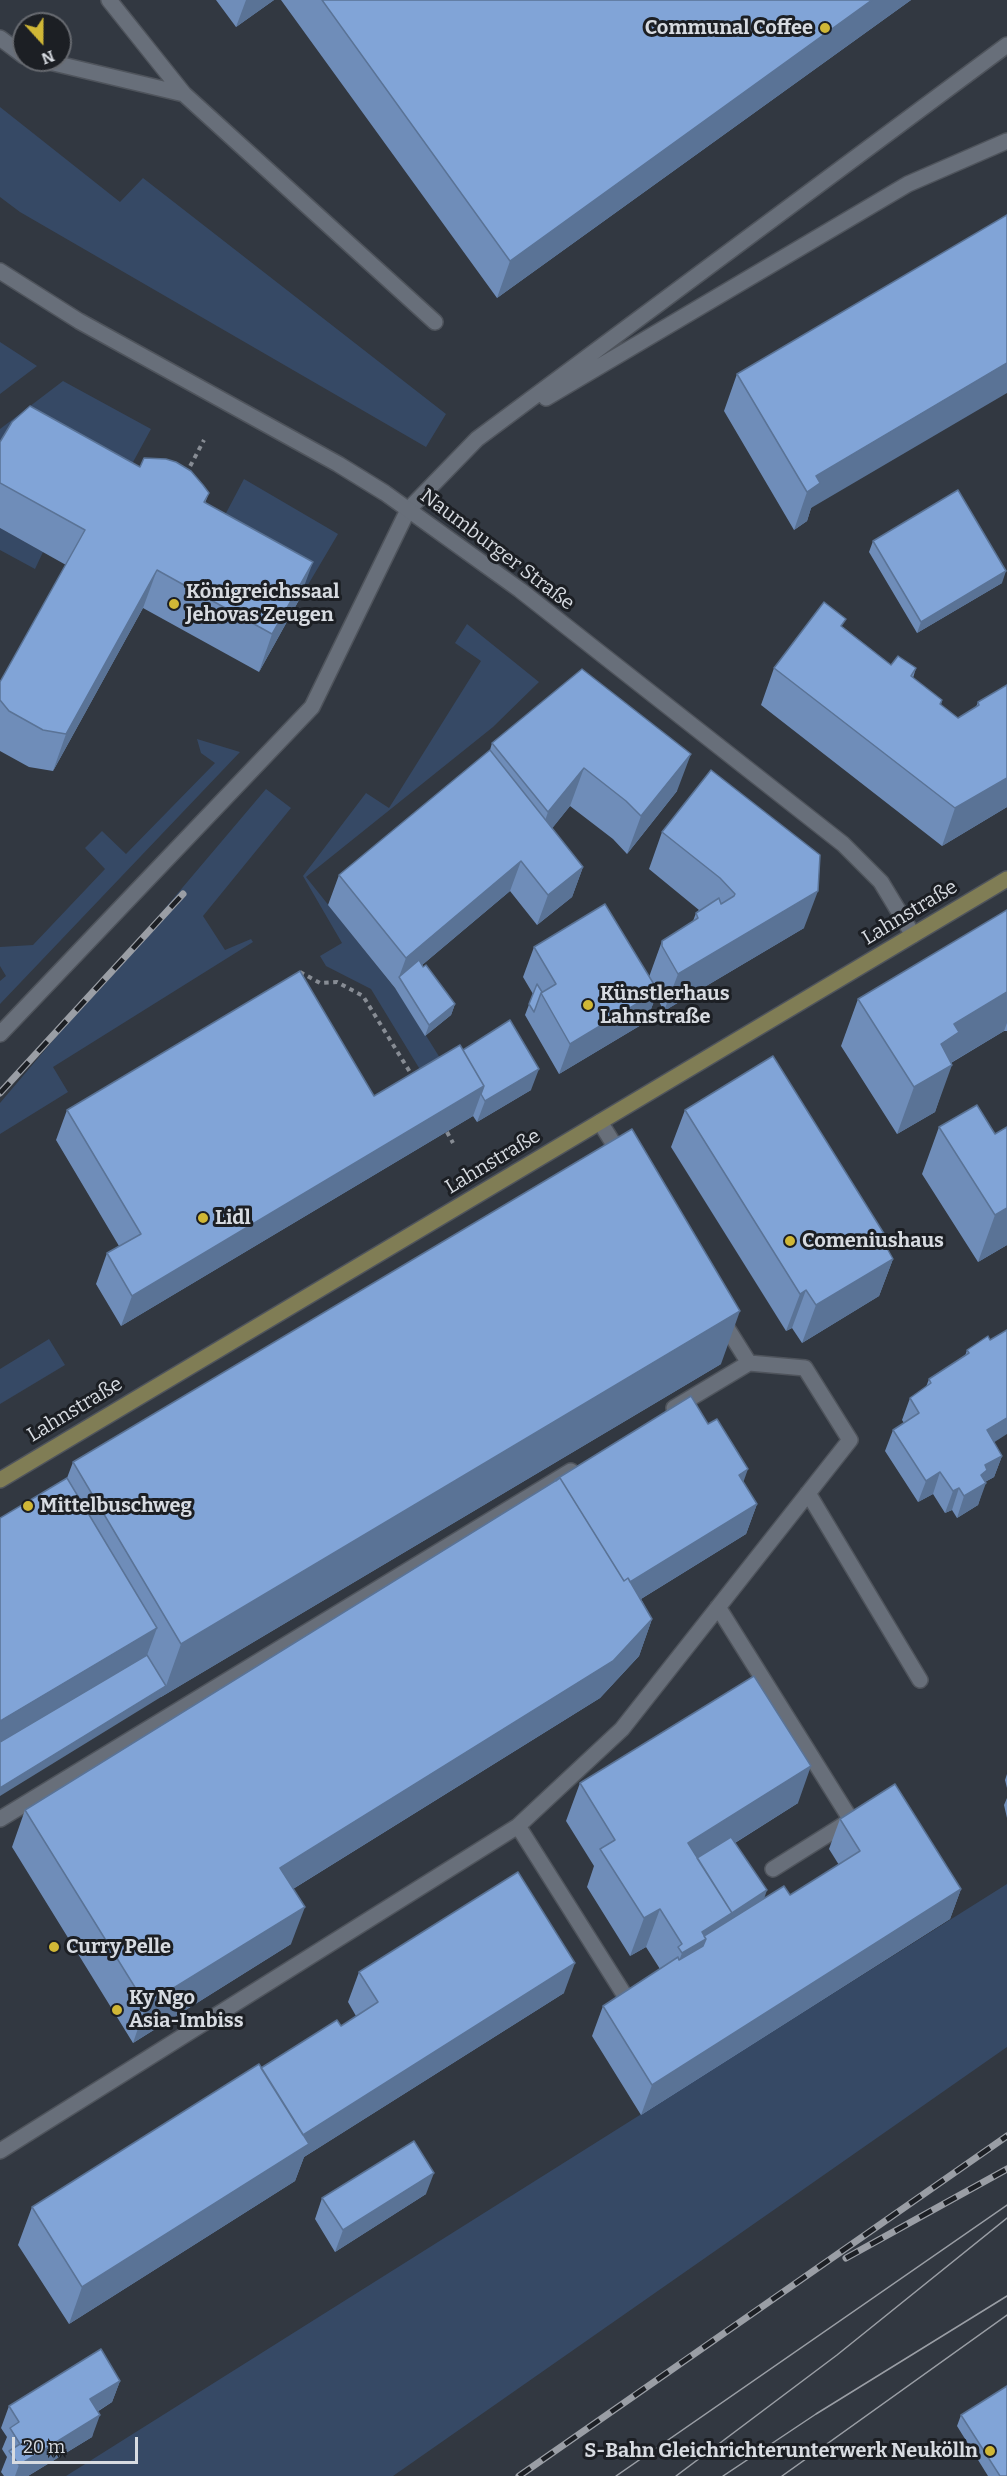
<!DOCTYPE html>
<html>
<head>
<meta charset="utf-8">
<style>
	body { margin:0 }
	#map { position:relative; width:1007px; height:2476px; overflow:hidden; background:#323841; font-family:Bitter,serif }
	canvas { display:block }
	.north { position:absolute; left:12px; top:12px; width:60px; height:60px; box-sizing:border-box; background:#1c1f24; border:2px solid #676a70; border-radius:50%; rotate:159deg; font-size:16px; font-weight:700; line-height:24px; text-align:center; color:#d7dbe1 }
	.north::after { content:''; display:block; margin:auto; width:21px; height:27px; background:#d0b736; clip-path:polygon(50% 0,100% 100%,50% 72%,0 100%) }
	.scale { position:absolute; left:12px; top:2437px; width:126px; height:27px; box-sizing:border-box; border:3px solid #d7dbe1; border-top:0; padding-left:8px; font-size:18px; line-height:21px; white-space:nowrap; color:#d7dbe1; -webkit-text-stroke:4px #1c1f24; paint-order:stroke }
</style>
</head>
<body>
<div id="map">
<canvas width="1007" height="2476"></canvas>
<div class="north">N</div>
<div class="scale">20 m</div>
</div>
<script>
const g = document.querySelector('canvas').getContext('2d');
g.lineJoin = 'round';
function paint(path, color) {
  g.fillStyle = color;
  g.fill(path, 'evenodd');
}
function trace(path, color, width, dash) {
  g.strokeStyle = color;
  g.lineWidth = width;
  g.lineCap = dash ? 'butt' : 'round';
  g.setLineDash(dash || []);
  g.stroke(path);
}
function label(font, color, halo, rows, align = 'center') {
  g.font = font + ' Bitter,serif';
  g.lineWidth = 6;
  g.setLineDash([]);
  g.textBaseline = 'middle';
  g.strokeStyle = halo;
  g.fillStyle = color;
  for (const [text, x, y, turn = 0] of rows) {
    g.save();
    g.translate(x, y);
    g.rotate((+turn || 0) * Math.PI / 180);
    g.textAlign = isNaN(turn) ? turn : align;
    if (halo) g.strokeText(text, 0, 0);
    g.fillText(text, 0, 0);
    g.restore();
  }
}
const green = new Path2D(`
	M0,107L120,202L143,178L446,414L426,447L20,212L0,197Z
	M0,342L37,366L0,394Z
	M63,381L151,429L114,497L0,457V429Z
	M244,479L338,534L299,600L207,549Z
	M0,528L43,552L35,569L0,550Z
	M467,624L539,682L493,727L306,877L402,997L440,1058L430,1086L371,989L326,966L320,956L342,943L303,876L366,793L389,808L481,661L455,643Z
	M197,739L240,752L0,1004V981L6,976L0,966V947L33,945L105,869L85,848L102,831L126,854L215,763L201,753Z
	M266,789L291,808L203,916L225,950L251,939L253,942L53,1067L68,1092L0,1134V1103Z
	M49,1339L65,1365L0,1404V1369Z
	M1007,1884V2047L393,2476H66Z`);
const path = new Path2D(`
	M186,474L204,440
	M300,972L320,983L337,982L363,996L413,1077
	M447,1132L453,1143`);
const lane = new Path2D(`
	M109,0L184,94
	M0,38L24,56
	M41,60L184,94L435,322
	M546,398L908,184L1007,141
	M0,1034L312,707L408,510L477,439L1007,45
	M600,1122L623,1159
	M674,1408L749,1363
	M808,1493L920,1680
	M718,1607L851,1820L773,1869
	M0,1819L571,1471
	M518,1826L622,1991
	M0,2151L518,1826L622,1729L850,1440L805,1368L749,1363L722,1320`);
const street = new Path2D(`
	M0,271L79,321L338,464L385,493L520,590L843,844L881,882L913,935`);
const secondary = new Path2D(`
	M0,1480L1007,879`);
const tram = new Path2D(`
	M616,2476L1007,2205
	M676,2476L837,2355L1007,2218
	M723,2476L816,2414L1007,2296
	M782,2476L1007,2315`);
const rail = new Path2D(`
	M0,1093L183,894
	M846,2258L1007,2169
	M519,2476L1007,2136`);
const wall = new Path2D(`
	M216,0H274L236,27Z
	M281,0H911L497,298Z
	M1007,215L811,508L807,521L794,530L724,411L737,374Z
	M0,442L140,467L209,493L205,503L299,600L259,672L143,608L53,771L29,767L0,751V682L66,565L0,528Z
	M873,541L1002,583L917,633L869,552Z
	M843,627L891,665L916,668L913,678L942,700L941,705L958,718L976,707L978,702L1007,685V807L942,846L761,705L774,668Z
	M492,743L677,791L627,854L613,839L570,806L552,828L583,867L572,897L537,925L510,891L422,965L455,1004L451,1015L425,1036L395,988L328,905L339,875L490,750Z
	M662,832L804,928L664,1011L656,996L646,1022L559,1074L525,1015L533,994L523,977L534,947L649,977L662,941L693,921L696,913L699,910L649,869Z
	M1007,910V1031H1004L951,1063L935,1112L897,1134L841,1046L858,999Z
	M463,1050L531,1090L477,1122L473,1116L121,1326L96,1284L107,1253L119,1246L56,1140L67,1110L374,1096Z
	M685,1110L888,1240L886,1247L893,1259L879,1296L802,1343L792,1328L786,1331L671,1147Z
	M939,1127L995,1134L1007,1245L978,1262L922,1174Z
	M988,1336L994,1442L1002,1456L994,1477L985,1482L978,1505L957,1518L952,1510L945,1513L933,1494L918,1502L885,1451L893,1430L904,1423L902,1420L910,1398L926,1387L929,1379L965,1356L967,1350Z
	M721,1364L161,1697L67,1478L73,1462Z
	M555,1480L743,1482L757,1504L746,1534L641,1599L652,1619L639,1656L600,1698L293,1889L291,1944L133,2043L12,1847L25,1810L554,1483Z
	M1007,1774V1788L1005,1780Z
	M580,1783L798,1803L735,1843L764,1899L790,1895L839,1865L829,1849L840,1819L961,1889L950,1919L641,2115L592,2036L603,2006L660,1969L646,1947L630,1956L587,1887L594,1866L566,1821Z
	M1007,1798V1818L1004,1805Z
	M359,1972L564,1993L304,2157L295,2181L69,2324L18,2245L32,2207L261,2068L341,2026L356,2016L348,2002Z
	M426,2194L335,2252L315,2219L322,2198Z
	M120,2381L112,2402L97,2412L92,2437L28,2476H4L1,2472L7,2457L2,2449L7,2437L1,2428L9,2406Z
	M961,2415L1007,2476H988L957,2426Z`);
const shadedWall = new Path2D(`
	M246,0H274L236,27Z
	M872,0H911L497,298L510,261Z
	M1007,363V393L811,508L807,521L794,530L807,492L816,476Z
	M313,562L299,600L259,672L272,634Z
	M157,570L143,608L53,771L66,734Z
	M1006,571L1002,583L917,633L921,622Z
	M691,754L677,791L627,854L641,816Z
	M584,768L570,806L535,850L548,812Z
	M1007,778V807L942,846L955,808Z
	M521,861L510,891L402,982L399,977L406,958Z
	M583,867L572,897L537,925L548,895Z
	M818,891L804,928L664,1011L678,974Z
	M658,991L646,1022L559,1074L570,1044Z
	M1007,992V1023L1004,1031L947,1065H952L935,1112L897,1134L914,1087L941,1044L954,1024Z
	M455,1004L451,1015L425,1036L429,1025Z
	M539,1069L531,1090L477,1122L485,1101Z
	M484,1086L473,1116L121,1326L132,1296Z
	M1007,1208V1245L978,1262L995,1215Z
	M888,1240L878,1268L893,1259L879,1296L802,1343L816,1305Z
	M806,1290L792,1328L786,1331L800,1294Z
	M740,1311L721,1364L161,1697L0,1796V1788L166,1686L181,1644Z
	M1007,1418V1434L979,1452L987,1430Z
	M1002,1456L994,1477L983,1483H986L978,1505L957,1518L964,1496L985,1465Z
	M748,1469L737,1500L739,1475Z
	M940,1472L933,1494L918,1502L926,1481Z
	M959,1488L952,1510L945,1513L953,1491Z
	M757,1504L746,1534L610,1618L621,1588Z
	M652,1619L639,1656L600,1698L267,1905L280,1868Z
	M157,1628L143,1666L0,1750V1721Z
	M811,1766L798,1803L682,1876L688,1843Z
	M961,1889L950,1919L641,2115L652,2085Z
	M767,1890L763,1902L668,1990L682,1953L702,1932Z
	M305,1907L291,1944L133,2043L146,2005Z
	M660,1909L646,1947L630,1956L644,1918Z
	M575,1963L564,1993L304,2157L295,2181L69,2324L82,2287L298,2138Z
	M434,2173L426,2194L335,2252L343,2230Z
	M120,2381L112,2402L82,2421L90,2399Z
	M100,2415L92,2437L28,2476H15L19,2465Z`);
const building = new Path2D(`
	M322,0H872L510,261Z
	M1007,215V363L816,476L820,483L807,492L737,374Z
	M30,406L140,467L144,458L166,459L176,462L191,471L203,485L209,493L204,502L313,562L272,634L157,570L66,734L43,730L9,711L0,700V682L85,530L0,483V442L12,422Z
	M958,490L1006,571L921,622L873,541Z
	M824,602L846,619L841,626L891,665L898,656L916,668L911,676L942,700L940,704L958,718L979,705L978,702L1007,685V778L955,808L774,668Z
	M582,669L691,754L641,816L626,801L584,768L548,812L492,743Z
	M490,750L583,867L548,895L521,861L406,958L339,875Z
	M711,770L820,855L818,891L678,974L662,946V941L698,918L696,913L719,898L721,904L734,896L735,894L720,878L662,832Z
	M605,904L658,991L570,1044L541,993L556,984L534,947Z
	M1007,910V992L954,1024L959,1032L941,1044L952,1065L914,1087L858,999Z
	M419,960L423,967L426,965L455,1004L429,1025L399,977Z
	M300,971L374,1096L460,1045L484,1086L132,1296L107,1253L141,1234L67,1110Z
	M537,984L542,992L541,993L534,1012L529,1004Z
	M510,1020L539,1069L485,1101L481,1094L484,1086L463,1050Z
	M773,1056L888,1240L884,1243L893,1259L816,1305L806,1290L800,1294L685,1110Z
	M977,1105L995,1134L1007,1127V1208L995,1215L939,1127Z
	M632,1129L740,1311L181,1644L73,1462Z
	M1007,1330V1418L987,1430L1002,1456L985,1465L987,1470L981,1475L986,1483L964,1496L959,1488L953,1491L940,1472L926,1481L893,1430L919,1413L910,1398L931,1383L929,1379L969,1353L967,1350L988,1336L990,1340Z
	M691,1396L708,1424L717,1419L748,1469L739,1475L757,1504L630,1582L628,1578L624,1581L560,1478L556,1481L555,1480Z
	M67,1478L157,1628L0,1721V1518Z
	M560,1478L624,1581L628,1578L652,1619L613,1661L280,1868L305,1907L146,2005L25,1810Z
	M147,1655L166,1686L0,1788V1742Z
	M754,1676L811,1766L688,1843L732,1913L702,1932L706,1939L682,1953L678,1947L682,1944L660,1909L644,1918L600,1849L615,1840L580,1783Z
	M895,1784L961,1889L652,2085L603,2006L678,1957L679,1960L703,1946L706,1939L704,1936L784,1886L790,1895L860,1851L840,1819Z
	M731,1837L767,1890L732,1913L697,1858Z
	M518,1872L575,1963L303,2135L261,2068L337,2020L341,2026L378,2002L359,1972Z
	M259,2064L309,2144L82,2287L32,2207Z
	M414,2141L434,2173L343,2230L322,2198Z
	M101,2349L120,2381L90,2399L100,2415L19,2465L9,2451L20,2444L10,2428L19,2422L9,2406Z
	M1007,2386V2476H1000L961,2415Z`);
const markers = [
	[825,28,6,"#d0b736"],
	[174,604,6,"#d0b736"],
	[588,1005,6,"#d0b736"],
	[203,1218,6,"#d0b736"],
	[790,1241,6,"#d0b736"],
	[28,1506,6,"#d0b736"],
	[54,1947,6,"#d0b736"],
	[117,2010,6,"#d0b736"],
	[990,2451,6,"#d0b736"]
];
const poiNames = [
	["Communal Coffee",813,28,"right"],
	["Königreichssaal",186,592],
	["Jehovas Zeugen",186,615],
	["Künstlerhaus",600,994],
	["Lahnstraße",600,1017],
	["Lidl",215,1218],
	["Comeniushaus",802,1241],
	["Mittelbuschweg",40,1506],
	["Curry Pelle",66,1947],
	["Ky Ngo",129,1998],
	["Asia-Imbiss",129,2021],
	["S-Bahn Gleichrichterunterwerk Neukölln",978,2451,"right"]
];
const streetNames = [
	["Naumburger Straße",497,550,37],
	["Lahnstraße",910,913,-31],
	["Lahnstraße",493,1162,-31],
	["Lahnstraße",75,1410,-31]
];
paint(green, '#364965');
trace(lane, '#4f545c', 18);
trace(street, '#4f545c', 18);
trace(secondary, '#4f545c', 18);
trace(path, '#878c94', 4, [4.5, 4.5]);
trace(lane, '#686f7a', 15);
trace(street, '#686f7a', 15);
trace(secondary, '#807d55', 15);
trace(tram, '#9a9ea5', 1.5);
trace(rail, '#9a9ea5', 7);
trace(rail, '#1c1f24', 4.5, [14]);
paint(wall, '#6f8db9');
paint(shadedWall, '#5a7396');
paint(building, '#81a4d7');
trace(building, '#5a7396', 1.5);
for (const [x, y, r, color] of markers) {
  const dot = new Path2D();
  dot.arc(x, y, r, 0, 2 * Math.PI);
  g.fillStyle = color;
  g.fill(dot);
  trace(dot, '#1c1f24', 2);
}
label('bold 20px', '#d7dbe1', '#1c1f24', poiNames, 'left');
label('20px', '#d7dbe1', '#1c1f24', streetNames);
</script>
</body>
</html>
